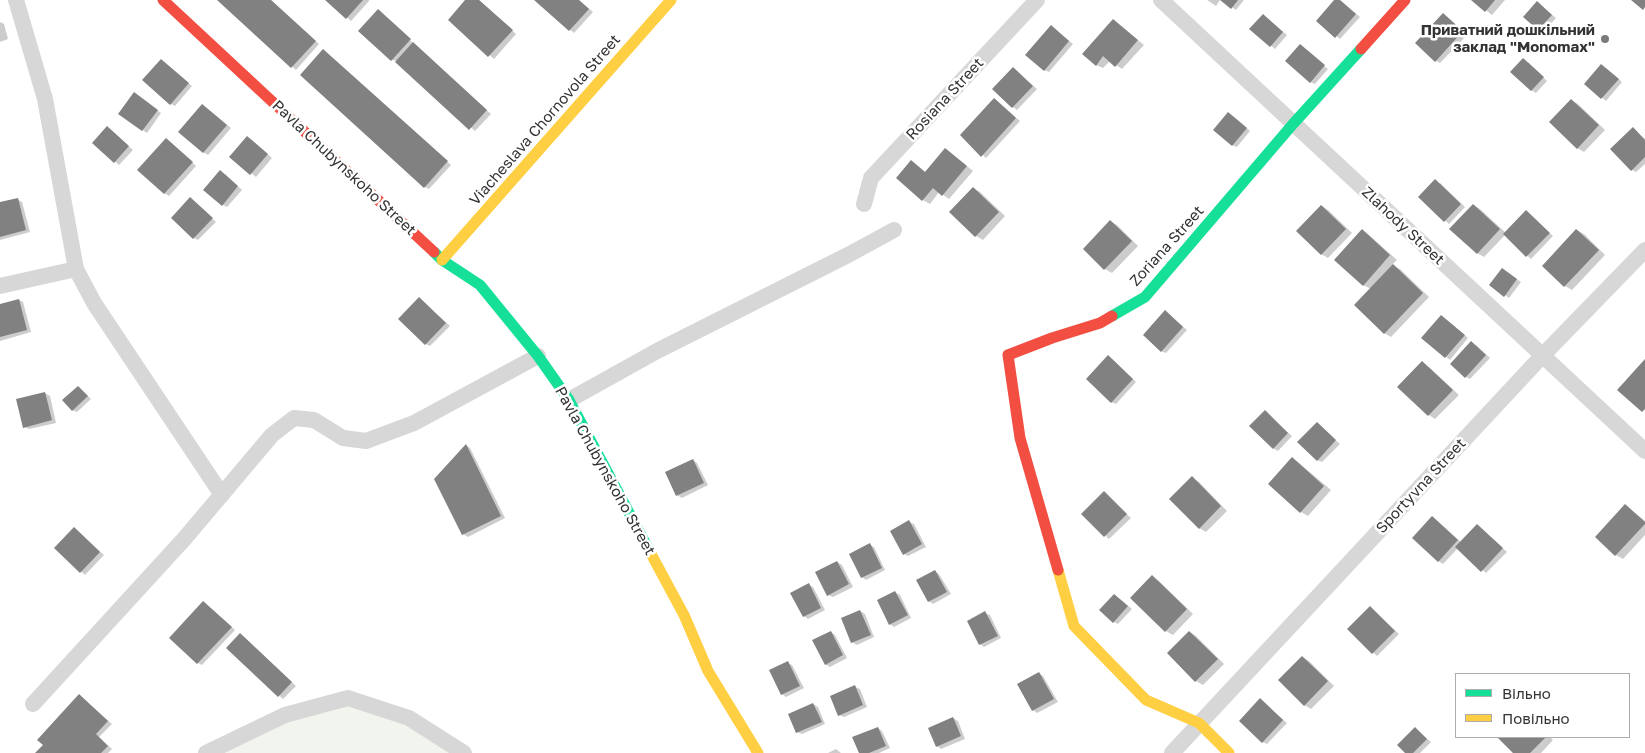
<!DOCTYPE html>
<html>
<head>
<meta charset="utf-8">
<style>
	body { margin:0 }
	#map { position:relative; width:1645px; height:753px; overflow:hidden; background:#fff; font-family:"Golos Text",sans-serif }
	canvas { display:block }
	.legend { position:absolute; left:1455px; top:673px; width:175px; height:65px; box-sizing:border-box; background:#fff; border:1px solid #adadad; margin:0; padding:6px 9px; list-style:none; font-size:15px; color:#333 }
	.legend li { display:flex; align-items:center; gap:10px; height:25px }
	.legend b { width:25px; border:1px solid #adadad }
</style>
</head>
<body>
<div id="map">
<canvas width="1645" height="753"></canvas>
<ul class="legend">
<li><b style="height:6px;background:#16e098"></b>Вільно</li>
<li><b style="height:6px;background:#ffcf43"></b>Повільно</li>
</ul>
</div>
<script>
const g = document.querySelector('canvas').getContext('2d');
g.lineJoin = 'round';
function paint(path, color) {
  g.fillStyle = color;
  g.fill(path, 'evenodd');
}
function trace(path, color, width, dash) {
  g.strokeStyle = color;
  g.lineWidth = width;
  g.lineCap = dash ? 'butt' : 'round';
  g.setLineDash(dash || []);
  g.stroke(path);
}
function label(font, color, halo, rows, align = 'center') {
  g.font = font + ' "Golos Text",sans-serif';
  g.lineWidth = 5;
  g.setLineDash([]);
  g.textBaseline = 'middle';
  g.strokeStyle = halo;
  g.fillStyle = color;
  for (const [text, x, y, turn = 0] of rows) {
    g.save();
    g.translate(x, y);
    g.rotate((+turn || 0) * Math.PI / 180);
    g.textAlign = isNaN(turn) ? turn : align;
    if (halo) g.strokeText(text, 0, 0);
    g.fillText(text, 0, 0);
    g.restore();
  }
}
const green = new Path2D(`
	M348,698L464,753H206Z`);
const shadow = new Path2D(`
	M219,0H271L319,44L296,70Z
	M327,0H369V1L351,21Z
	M467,0H479L516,34L494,59L449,20Z
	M536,0H579L593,12L574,33Z
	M1207,0H1220L1216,6Z
	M1222,0H1244L1236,10Z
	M1336,0L1341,1L1360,17L1340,39L1318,21Z
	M1473,0H1505L1492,15Z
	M1538,3L1556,18L1543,32L1538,29Z
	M378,11L491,114L475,131L397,61L392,60Z
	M1443,14L1467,35L1440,63L1436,61Z
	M1267,18L1287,35L1275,49L1251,29Z
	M1113,20L1144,45L1122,69L1110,61L1103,68L1096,65Z
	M0,22L4,24L8,39L0,42Z
	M1055,29L1073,44L1049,72L1044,70Z
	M1300,45L1328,69L1315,84L1310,82Z
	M324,51L451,165L429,189L425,187Z
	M161,60L192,86L175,106L171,104Z
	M1528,62L1547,81L1536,93L1531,90Z
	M1013,68L1037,89L1017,110L1013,107Z
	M1606,68L1622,82L1606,101L1586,84Z
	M139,97L161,113L147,133L120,114Z
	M995,99L1020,121L986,158L962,135Z
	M1571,100L1578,104L1605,130L1584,152L1577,148Z
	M203,105L231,128L208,155L203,152Z
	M1233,116L1250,131L1237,147L1232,145Z
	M1633,129L1645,139V164L1636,172L1632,170Z
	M111,131L133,150L119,165L94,143Z
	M167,140L196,166L169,196L164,193Z
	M252,140L272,158L256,177L231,157Z
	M946,149L973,171L949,199L939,192L930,204L923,200L911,161L925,172Z
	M225,174L242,190L227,207L223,205Z
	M1440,183L1465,207L1449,224L1420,197Z
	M973,188L980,192L1005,216L983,240L976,236Z
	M17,199L22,202L30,232L0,240V204Z
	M191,199L216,222L198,240L194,238Z
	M1473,205L1480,209L1506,233L1526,212L1553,236L1531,259L1505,235L1484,257L1477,253Z
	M1322,206L1328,210L1352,233L1328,258L1321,254Z
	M1110,221L1117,225L1138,246L1112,273L1105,269Z
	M1577,230L1584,234L1605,255L1572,290L1565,286L1544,266Z
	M1362,231L1369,235L1397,260L1392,265L1400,269L1429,297L1391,337L1384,333L1371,289L1363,285Z
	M1507,272L1521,282L1509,298L1505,295Z
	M419,298L450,326L430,346L426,344Z
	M19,300L23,302L31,332L0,341V305Z
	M1170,315L1187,330L1166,353L1161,351Z
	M1445,319L1468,338L1450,360L1423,338Z
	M1476,345L1490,358L1470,379L1466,377Z
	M1112,359L1136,382L1116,404L1111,402Z
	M1422,363L1429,367L1459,395L1435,419L1429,415Z
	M79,387L91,399L77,412L72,410Z
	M45,393L50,396L56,423L29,429L25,427Z
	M1265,412L1292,436L1278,451L1273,448Z
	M1317,423L1340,444L1322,462L1317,460Z
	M466,445L470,448L505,518L468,537L463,534Z
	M1292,459L1299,463L1331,490L1308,516L1301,512Z
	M693,460L697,463L708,485L682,498L677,495Z
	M1192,478L1199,482L1227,511L1206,532L1199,528Z
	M1104,493L1131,518L1109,539L1083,514Z
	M1625,505L1645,521V535L1623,559L1616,555L1596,537Z
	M1433,517L1461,542L1477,525L1507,552L1486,573L1458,548L1443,564L1438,561Z
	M909,522L914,524L926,547L908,556L904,554Z
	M78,531L104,555L85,575L56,548Z
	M870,545L874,547L885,570L866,580L862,577Z
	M837,562L842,565L853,587L833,597L828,595Z
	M935,571L939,574L951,594L933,604L929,601Z
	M1152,577L1159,581L1193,614L1173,635L1166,631L1132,598Z
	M809,585L813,587L825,610L808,619L804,616Z
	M895,592L900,595L911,618L894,627L890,624Z
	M1115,595L1132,609L1118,624L1114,622Z
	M204,602L235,630L202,665L198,663Z
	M1370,607L1399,634L1377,656L1349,629Z
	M860,611L865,614L874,637L857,645L852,642Z
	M985,613L990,615L1001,638L984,647L980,644Z
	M831,632L835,635L847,658L830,667L825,664Z
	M1190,632L1196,636L1224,664L1203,685L1196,681Z
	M244,637L296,686L283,699L227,648Z
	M1302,657L1309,661L1334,686L1311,709L1304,705Z
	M787,663L792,665L804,688L786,697L782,694Z
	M1039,673L1043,676L1058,702L1037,713L1033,710Z
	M855,687L860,689L867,707L844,717L839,715Z
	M80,696L112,724L99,737L112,749L108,753H37Z
	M1264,703L1287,723L1267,744L1263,742Z
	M813,704L818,707L825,724L802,734L797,732Z
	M953,718L958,721L965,739L941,749L937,746Z
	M878,728L882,731L890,748L879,753H860Z
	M1415,728L1431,742L1420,753H1407Z
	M1501,737H1550L1553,740L1541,753H1515L1500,738Z
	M836,749L841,753H828Z`);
const building = new Path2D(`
	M217,0H271L316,41L291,68Z
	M325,0H363L346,19Z
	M465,0H479L513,30L488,57L448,20Z
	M534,0H579L589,9L569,31Z
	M1220,0H1238L1231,9Z
	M1334,0H1340L1356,14L1335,38L1316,21Z
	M1471,0H1495L1485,12Z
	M1631,0H1645V7L1643,10Z
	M1537,1L1552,15L1538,30L1523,17Z
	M378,9L411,39L391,61L358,31Z
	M1443,13L1463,31L1435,62L1415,43Z
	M1263,14L1283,32L1270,47L1249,29Z
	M1113,19L1138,40L1115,67L1103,56L1096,66L1082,54Z
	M1051,25L1069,41L1044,71L1025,55Z
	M413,42L487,110L469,130L395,62Z
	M1300,44L1325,65L1310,83L1285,61Z
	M323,49L448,161L424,188L300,75Z
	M1523,58L1544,77L1531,91L1510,72Z
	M161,59L189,83L170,105L142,80Z
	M1601,64L1619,79L1601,99L1584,84Z
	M1013,67L1033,86L1012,108L992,89Z
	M134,92L158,110L142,131L118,114Z
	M994,98L1016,118L981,157L960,135Z
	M1571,99L1599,125L1577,149L1549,122Z
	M202,104L227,125L203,153L178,132Z
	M1228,112L1247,128L1232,146L1213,130Z
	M107,126L129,146L114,163L92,143Z
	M1633,127L1645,140V157L1631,171L1610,149Z
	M247,136L268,154L250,175L229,157Z
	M166,138L193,162L164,194L137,170Z
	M945,148L967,166L942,196L933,188L922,201L896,178L911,160L925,172Z
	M220,170L238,186L222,206L203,190Z
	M1435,179L1461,204L1444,222L1418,197Z
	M973,187L999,212L975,237L949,212Z
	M190,197L213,218L193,239L171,218Z
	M18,198L26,230L0,237V202Z
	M1473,204L1500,229L1477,254L1449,229Z
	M1321,205L1346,229L1321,255L1296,231Z
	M1526,210L1550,233L1526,257L1503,234Z
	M1110,220L1132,241L1104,270L1083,249Z
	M1362,229L1390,255L1363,286L1334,260Z
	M1576,229L1599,250L1564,287L1542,266Z
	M1393,264L1423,293L1384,334L1354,305Z
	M1502,268L1517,279L1504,297L1489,285Z
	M419,297L446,323L425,345L398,319Z
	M19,299L27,330L0,337V304Z
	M1165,310L1183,327L1161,352L1143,335Z
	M1441,315L1465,335L1445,358L1421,338Z
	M1471,341L1486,355L1465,378L1450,364Z
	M1108,355L1133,379L1111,403L1086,379Z
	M1645,359V409L1642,412L1617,390Z
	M1422,361L1453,390L1428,416L1397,387Z
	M78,386L88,396L72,411L62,400Z
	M45,392L52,420L23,428L16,399Z
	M1265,410L1288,433L1273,449L1249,426Z
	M1317,422L1336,440L1317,461L1297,442Z
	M466,444L501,516L462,535L434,479Z
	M1292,457L1324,486L1300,513L1268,484Z
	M693,459L704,483L676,496L665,472Z
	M1192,476L1221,506L1199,529L1169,499Z
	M1104,491L1127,514L1104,537L1081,514Z
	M1625,504L1645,522V524L1615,556L1595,537Z
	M1432,516L1458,540L1438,562L1412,538Z
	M909,520L922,544L903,555L890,531Z
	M1477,524L1503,548L1481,572L1455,547Z
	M74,527L100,552L80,573L54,548Z
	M870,543L882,568L861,578L849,554Z
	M837,561L849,584L827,596L815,572Z
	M935,570L947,592L928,602L916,580Z
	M1152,575L1187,609L1165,632L1130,598Z
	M809,583L821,608L803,617L790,593Z
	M895,591L908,615L889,625L877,600Z
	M1114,594L1128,606L1113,623L1099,610Z
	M203,601L232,627L197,664L169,638Z
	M1370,606L1395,631L1372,654L1347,629Z
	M860,610L871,635L851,643L841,618Z
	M985,611L998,636L979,645L967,621Z
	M831,631L843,655L825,665L812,640Z
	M1189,631L1218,659L1195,682L1167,653Z
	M240,633L292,682L278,697L226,648Z
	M1302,656L1328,681L1304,706L1278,680Z
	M788,661L800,686L781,695L769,670Z
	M1039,672L1054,699L1032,711L1017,684Z
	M855,685L863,705L838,716L830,696Z
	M79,694L108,721L96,734L108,746L101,753H35L43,745L37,740Z
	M1260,698L1283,720L1262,743L1239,721Z
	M813,703L822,722L796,733L788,714Z
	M953,717L961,736L936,747L928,728Z
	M878,727L886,746L869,753H859L852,737Z
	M1415,727L1427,739L1413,753H1405L1397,745Z
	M1500,737H1546L1530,753H1513L1498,738Z`);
const street = new Path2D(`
	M16,0L45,99L76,269L94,303L222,495
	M1161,0L1645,451
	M864,204L871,178L1037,0
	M0,286L76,269
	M569,400L657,351L848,255L894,230
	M33,704L185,538L272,435L294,418L314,420L343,438L366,441L414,423L538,356
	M206,753L285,715L348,698L409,718L464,753
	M1172,753L1543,355L1645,250`);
const fast = new Path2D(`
	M434,252L442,260L480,285L538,356L569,400L650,552
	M1112,316L1145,297L1293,124L1361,49`);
const slow = new Path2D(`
	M442,260L671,0
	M650,552L684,615L708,671L758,753
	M1058,570L1074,626L1146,700L1199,723L1229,753`);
const jam = new Path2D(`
	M163,0L434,252
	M1361,49L1405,0
	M1058,570L1020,438L1008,355L1052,338L1100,323L1112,316`);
const markers = [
	[1605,39,5,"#7a7a7a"]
];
const poiNames = [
	["Приватний дошкільний",1595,30],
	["заклад \"Monomax\"",1595,47]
];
const streetNames = [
	["Rosiana Street",945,99,-47],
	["Viacheslava Chornovola Street",545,120,-49],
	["Pavla Chubynskoho Street",344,168,43],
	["Zlahody Street",1403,226,43],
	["Zoriana Street",1167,246,-48],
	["Pavla Chubynskoho Street",605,471,61],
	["Sportyvna Street",1421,486,-47]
];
paint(green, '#f1f5ed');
paint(shadow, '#0003');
paint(building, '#818181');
trace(street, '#d7d7d7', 16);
trace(fast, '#16e098', 11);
trace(slow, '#ffcf43', 11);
trace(jam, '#f24e42', 11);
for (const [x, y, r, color] of markers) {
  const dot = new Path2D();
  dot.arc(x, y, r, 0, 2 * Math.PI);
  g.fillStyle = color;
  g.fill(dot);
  trace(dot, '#fff', 2);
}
label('bold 15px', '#333', '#fff', poiNames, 'right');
label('15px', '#333', '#fff', streetNames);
</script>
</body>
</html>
